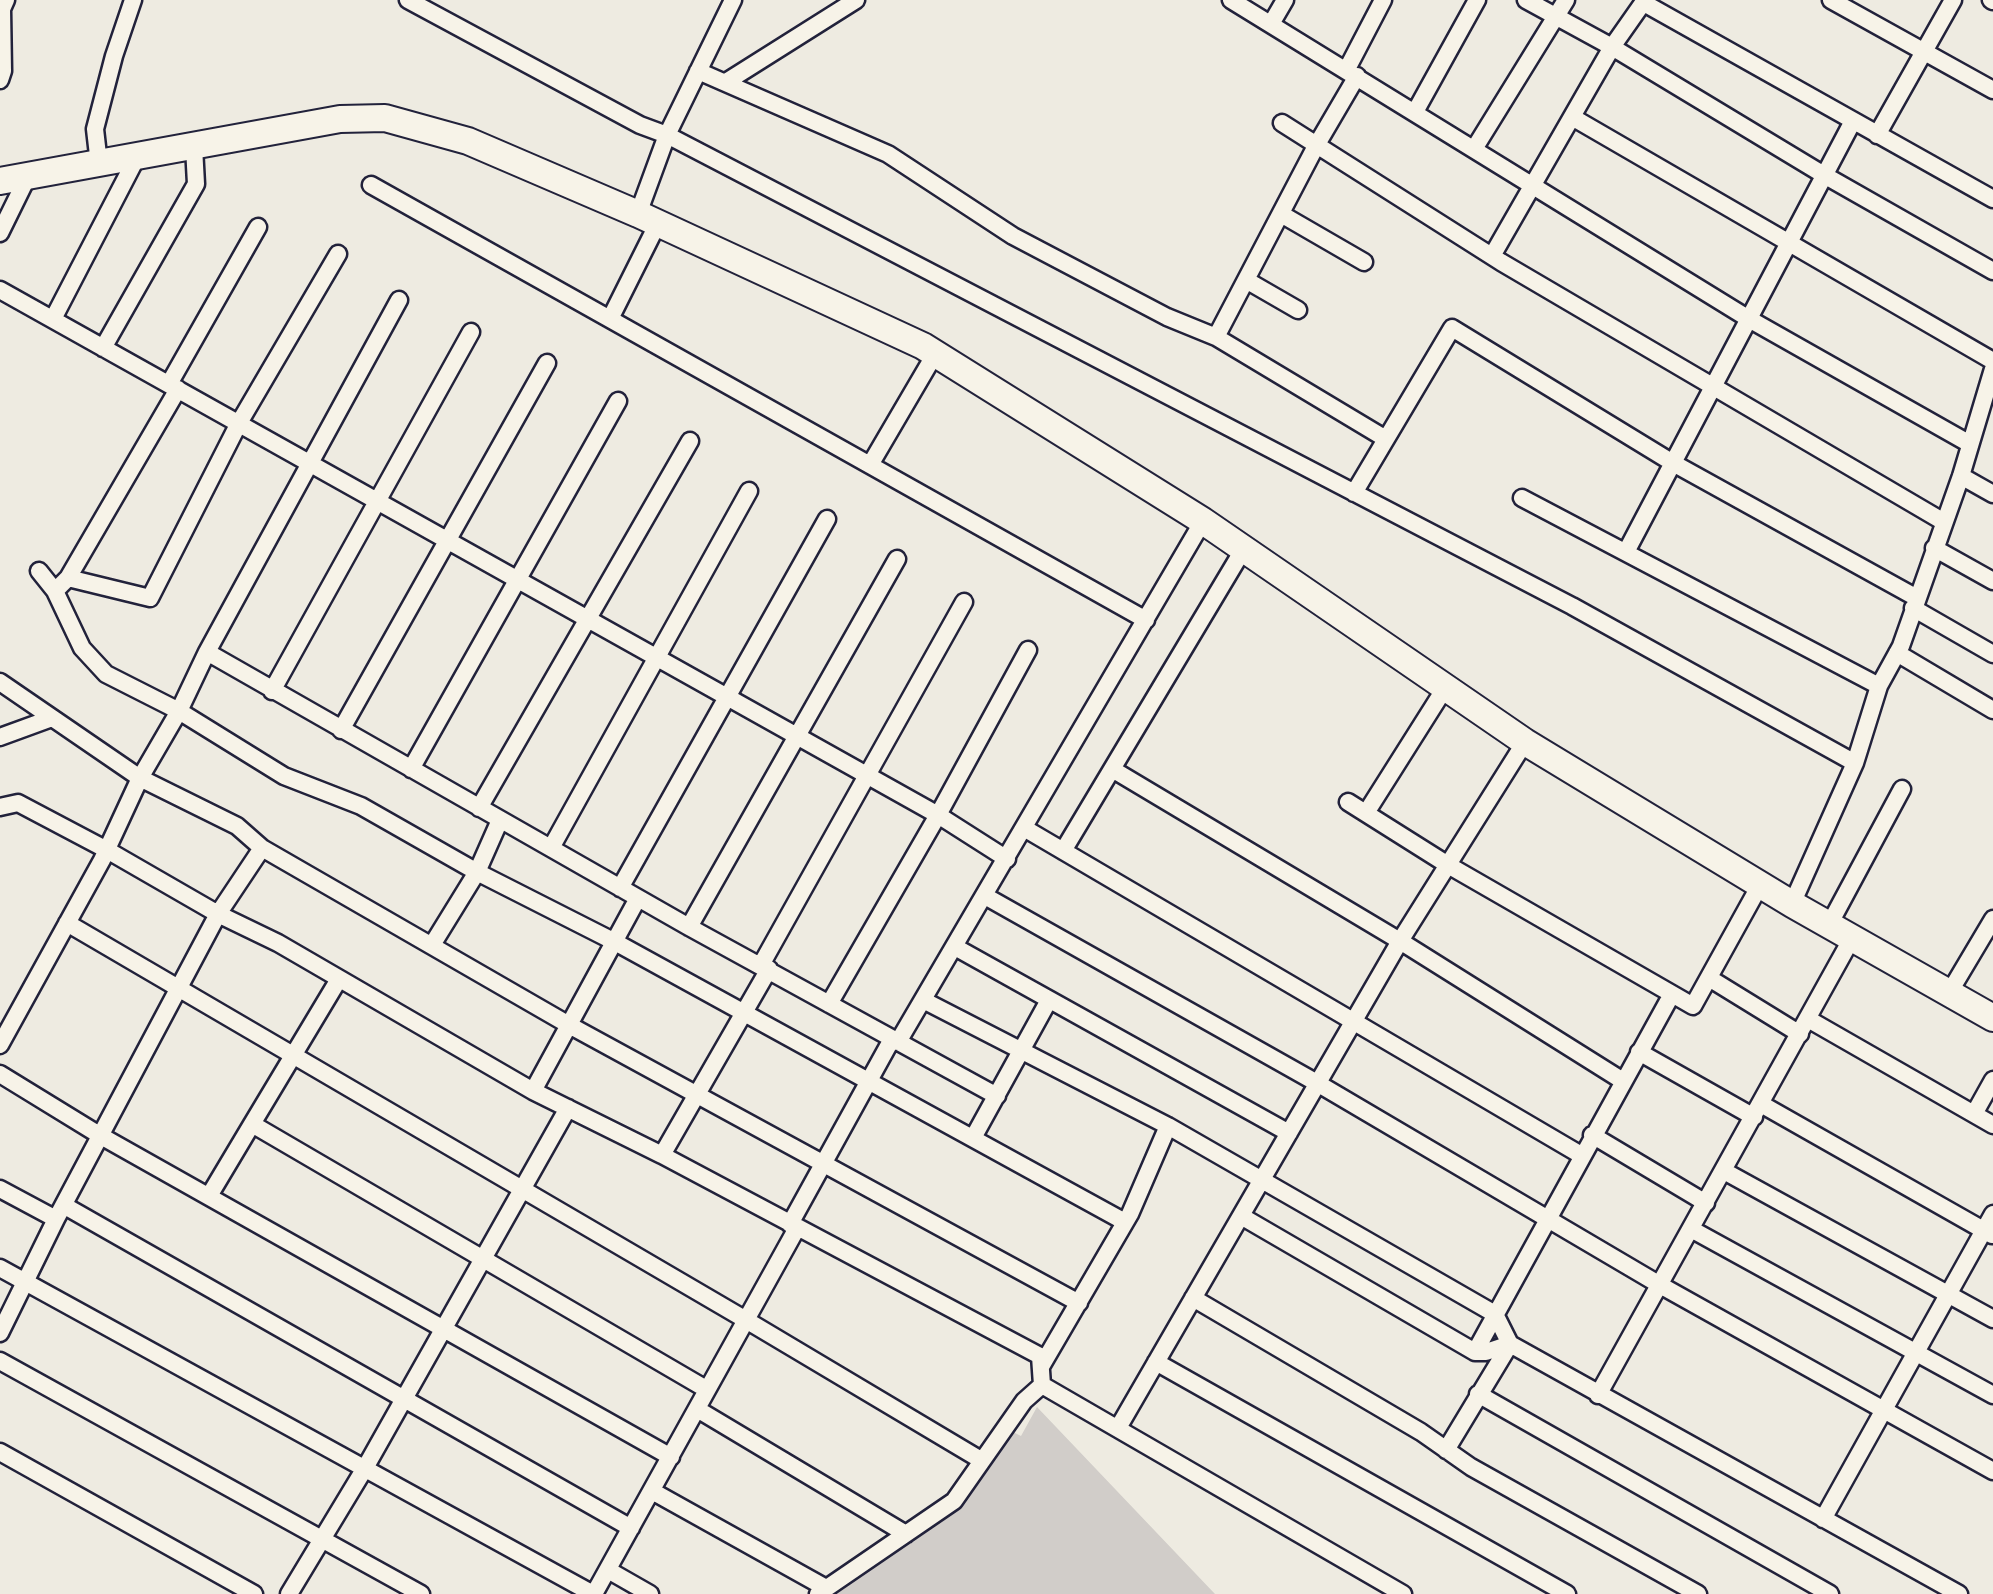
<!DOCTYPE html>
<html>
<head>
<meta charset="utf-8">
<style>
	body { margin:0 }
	canvas { display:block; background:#eeebe1 }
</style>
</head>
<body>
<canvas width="1993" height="1594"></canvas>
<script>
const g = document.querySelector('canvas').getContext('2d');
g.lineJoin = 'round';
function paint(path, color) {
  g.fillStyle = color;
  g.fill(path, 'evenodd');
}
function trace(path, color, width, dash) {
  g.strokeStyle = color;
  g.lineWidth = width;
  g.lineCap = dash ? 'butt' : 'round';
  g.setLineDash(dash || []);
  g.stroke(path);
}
const green = new Path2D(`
	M1037,1407L1215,1594H830L960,1506L1009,1430L1021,1436Z`);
const minor = new Path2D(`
	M408,0L640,125L667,135L1572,606L1855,763
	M1231,0L1749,319L1970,444
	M1526,0L1612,47L1824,175L1993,271
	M1831,0L1993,90
	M1991,0L1993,1
	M1644,3L1993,199
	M1271,24L1285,0
	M1347,69L1383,0
	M698,71L888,154L1013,236L1167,317L1216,337L1386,439
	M0,80L3,71L2,9L6,0
	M726,82L856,0
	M1415,112L1477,0
	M1572,117L1993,361
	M1282,123L1501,262L1944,522
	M1877,135L1953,0
	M1474,149L1566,0
	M99,164L95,129L114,56L133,0
	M371,185L1146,620
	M638,214L667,135L733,0
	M1281,214L1364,262
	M0,233L28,176
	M1492,256L1612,47L1645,0
	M1246,280L1298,310
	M0,290L938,815L1007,859
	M53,319L137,157
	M610,319L658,223
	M1216,337L1316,146L1357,76
	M103,348L196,184L194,147
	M169,384L258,227
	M870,465L935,354
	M1961,476L1993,494
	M1354,493L1452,328L1673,463L1917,598
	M1522,498L1879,686
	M1934,548L1993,581
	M1626,552L1853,121
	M39,571L55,591L68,578L150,598L239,423L338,254
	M68,578L178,389
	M55,591L82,648L106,674L179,711L284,776L361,806L477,872L615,942L1125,1222
	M1913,608L1993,654
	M207,652L689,927L997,1096
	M1897,653L1993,710
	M0,682L140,778L237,826L262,848L569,1025L1079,1303
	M272,691L471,332
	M341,730L547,363
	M0,737L52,718
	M411,769L618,401
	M1112,769L1400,941L1623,1081
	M1348,802L1448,865L1693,1006L1760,885
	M0,807L18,803L107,850L218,914L278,943L533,1091L662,1155L1040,1356L1042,1385L1403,1594
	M479,808L690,441
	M1366,813L1445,688
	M1024,828L1581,1155
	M551,848L749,491
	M1063,851L1243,550
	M620,888L827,519
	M985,896L1317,1083L1660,1285L1993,1471
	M1792,904L1855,763L1879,686L1901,646L1961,476L1993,369
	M67,923L746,1320L981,1460
	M1829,925L1902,789
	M689,927L897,559
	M432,945L477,872L500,820
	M955,947L1289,1133
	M761,965L964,602
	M1709,978L1800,1034
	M339,979L252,1124L706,1389
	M1949,993L1993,919
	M923,1000L1168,1126L1495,1314L1510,1344L1446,1450
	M829,1004L938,815L1028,650
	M1808,1019L1993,1125
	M898,1042L1203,521
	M0,1045L102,860L140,778L179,711L207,652L399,300
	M1639,1052L1754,1117
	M0,1074L101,1136L671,1457
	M533,1091L638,898
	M1761,1104L1992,1235
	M1974,1114L1993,1080
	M1592,1135L1706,1203
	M973,1138L1049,1000
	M662,1155L769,969
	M1724,1171L1993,1319
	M0,1189L56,1219
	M209,1196L252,1124
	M65,1206L631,1528
	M1241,1216L1475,1352H1486L1510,1344L1959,1594
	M790,1224L892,1039
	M1691,1229L1993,1395
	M0,1268L593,1594
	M1193,1298L1421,1432L1471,1467L1698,1594
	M0,1333L56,1219L218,914L262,848
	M1475,1352L1672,994
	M0,1361L421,1594
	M1156,1362L1567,1594
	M1042,1365L1130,1214L1168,1126
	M1478,1394L1830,1594
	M1598,1395L1852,938
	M697,1409L906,1534
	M1118,1428L1400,941L1525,742
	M0,1452L254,1594
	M652,1491L826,1588
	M1823,1519L1993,1214
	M608,1570L650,1594
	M289,1594L365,1468L568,1108
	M594,1594L797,1228
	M818,1594L954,1501L1024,1401L1042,1385`);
const primary = new Path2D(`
	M0,181L340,119L385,118L468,141L638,214L923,346L1203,521L1525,742L1792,904L1993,1018`);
paint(green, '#d1cdc9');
trace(minor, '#22223b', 21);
trace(primary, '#22223b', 30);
trace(minor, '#f7f3e8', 16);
trace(primary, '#f7f3e8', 26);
</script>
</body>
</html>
